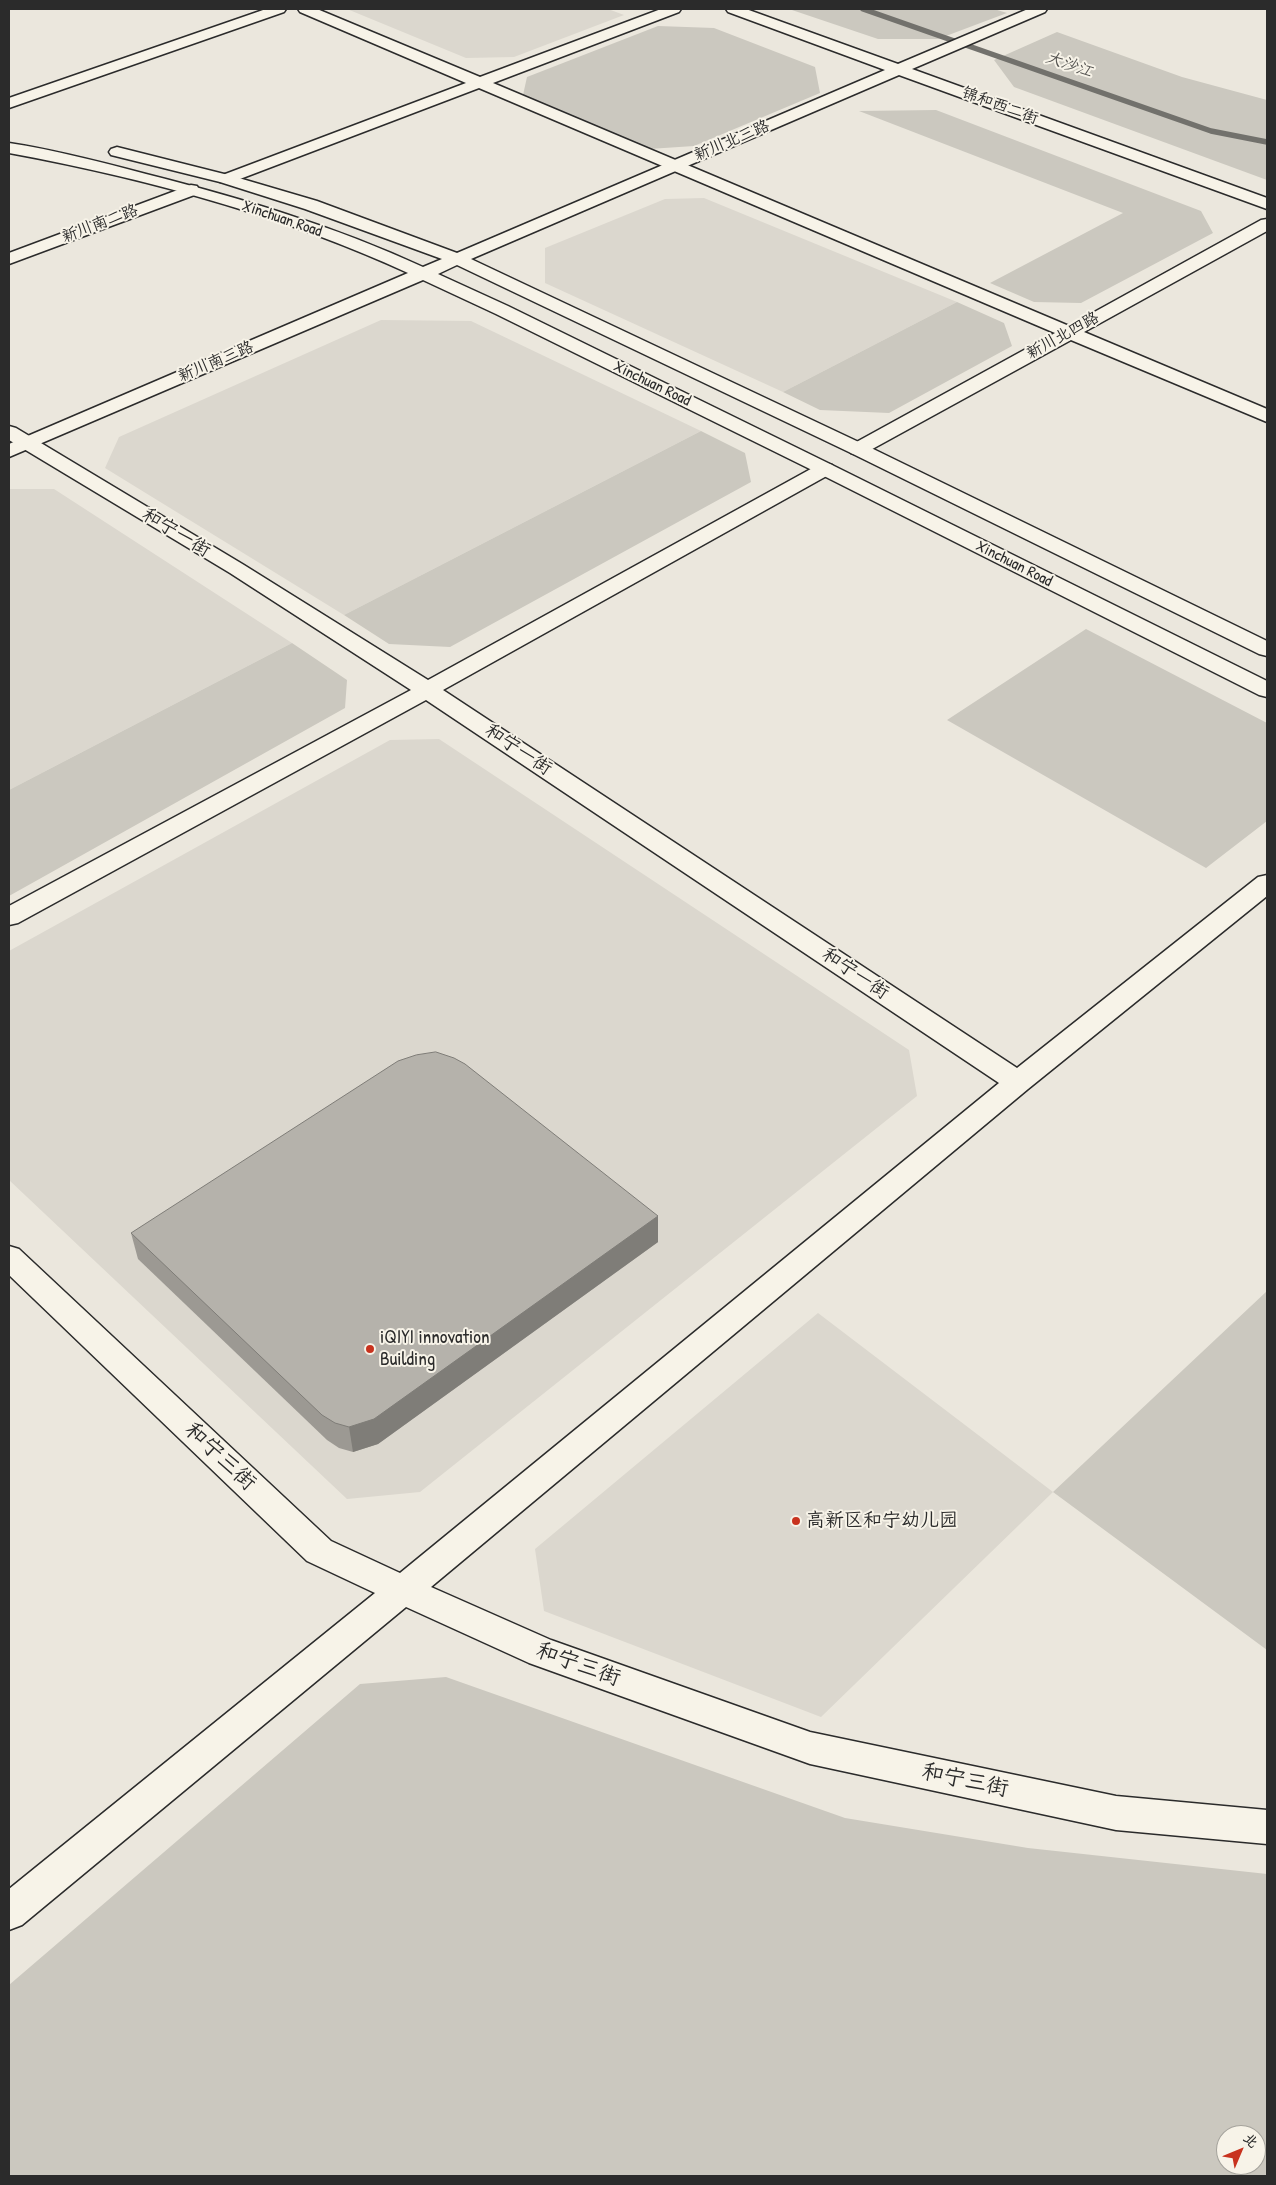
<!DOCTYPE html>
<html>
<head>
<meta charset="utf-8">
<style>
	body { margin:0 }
	#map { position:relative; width:1276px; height:2185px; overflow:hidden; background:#ebe7dd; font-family:"Patrick Hand","LXGW WenKai TC",sans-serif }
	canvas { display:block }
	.frame { position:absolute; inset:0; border:10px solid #2b2b2b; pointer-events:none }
	.north { position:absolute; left:1216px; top:2125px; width:50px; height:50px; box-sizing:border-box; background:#f7f3e8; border:1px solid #a5a39c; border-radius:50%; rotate:45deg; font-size:14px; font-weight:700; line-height:20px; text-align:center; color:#2b2b2b }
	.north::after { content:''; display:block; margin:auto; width:18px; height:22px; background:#c8321e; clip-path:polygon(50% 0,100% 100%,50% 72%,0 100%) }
</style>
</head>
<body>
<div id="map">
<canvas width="1276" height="2185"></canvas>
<div class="frame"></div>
<div class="north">北</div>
</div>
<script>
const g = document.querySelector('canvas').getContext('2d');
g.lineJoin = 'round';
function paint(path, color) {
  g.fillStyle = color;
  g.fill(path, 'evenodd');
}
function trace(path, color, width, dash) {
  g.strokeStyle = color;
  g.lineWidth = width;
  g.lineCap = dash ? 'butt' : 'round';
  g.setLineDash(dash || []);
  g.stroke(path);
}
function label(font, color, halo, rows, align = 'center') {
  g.font = font + ' "Patrick Hand","LXGW WenKai TC",sans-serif';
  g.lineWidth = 4;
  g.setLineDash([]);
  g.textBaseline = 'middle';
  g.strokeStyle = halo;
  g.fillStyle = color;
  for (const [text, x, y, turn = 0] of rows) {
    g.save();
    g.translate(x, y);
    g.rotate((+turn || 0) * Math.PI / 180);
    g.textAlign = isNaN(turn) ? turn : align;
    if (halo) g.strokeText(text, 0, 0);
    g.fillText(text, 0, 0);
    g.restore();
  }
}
const built = new Path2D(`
	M347,9H608L624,15L514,57L466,58Z
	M704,198L957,302L783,392L545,283V248L665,199Z
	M381,320L471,321L701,431L344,615L105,468L119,437Z
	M9,489H54L292,643L9,790Z
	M439,739L909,1050L917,1096L420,1492L347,1499L9,1180V951L390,740Z
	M818,1313L1053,1492L821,1717L544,1611L535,1549Z`);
const green = new Path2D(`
	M789,9H994L1007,13L938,39H878Z
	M658,26L714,28L815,67L820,93L694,146L649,149L523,95L527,77Z
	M1057,32L1182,77L1267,100V180L1014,87L994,60Z
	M936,110L1201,211L1213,233L1081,303L1034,302L990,283L1123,213L859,111Z
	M957,302L1004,323L1012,346L889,413L820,410L783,392Z
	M701,431L745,453L751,482L450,647L389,644L344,615Z
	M1086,629L1267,723V821L1206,868L947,720Z
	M292,643L347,680L345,708L9,896V790Z
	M1267,1291V1650L1053,1492Z
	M446,1677L845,1818L1028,1848L1267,1874V2176H9V1985L360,1684ZM1226,2135H1256V2165H1226Z`);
const stream = new Path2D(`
	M863,9L1211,131L1267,142`);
const street = new Path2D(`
	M266,9H286L284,12L9,108V98Z
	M298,9H317L480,77L661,9H681L679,12L493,83L1069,326L1261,220L1267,219V231L1084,332L1267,409V422L1071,340L865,453L858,455L851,453L848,449L851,445L1055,333L479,88L232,182H220L218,179L220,176L466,83L300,12Z
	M191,185L197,186L199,190L197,194L9,264V253Z
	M9,426L16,428L244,565L428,680L818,465L825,463L832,465L835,469L832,473L443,690L1017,1068L1258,877L1267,875V896L1028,1089L431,1587L551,1640L810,1732L1116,1796L1267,1810V1844L1116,1830L810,1764L529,1663L406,1607L22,1925L9,1930V1889L375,1593L307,1561L9,1275V1246L19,1249L331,1541L400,1573L999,1083L426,700L18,923L9,925V906L411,690L230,573L9,440Z`);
const secondary = new Path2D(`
	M726,9H746L898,64L1028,9H1047L1045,12L912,69L1267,198V209L899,75L471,259L865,445L1267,641V656L1259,654L851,453L457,265L438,274L508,306L832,465L1267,681V697L1259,695L818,473L496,314L423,280L9,457V444L408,273C282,215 145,178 9,153V143C55,150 101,162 146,174C241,198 334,226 423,267L442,259L305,209L220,182L111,155L109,152L111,149L117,147L232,176L317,201L457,253L885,70L728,12Z`);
const wall = new Path2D(`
	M658,1216V1242L378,1444L353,1452L339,1448L327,1440L138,1259L131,1233Z`);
const shadedWall = new Path2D(`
	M658,1216V1242L378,1444L353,1452L349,1427Z`);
const building = new Path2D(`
	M436,1052L454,1058L465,1064L658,1216L374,1419L349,1427L335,1423L322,1415L131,1233L398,1061L416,1055Z`);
const markers = [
	[370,1349,5,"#c8321e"],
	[796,1521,5,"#c8321e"]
];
const farWaternames = [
	["大沙江",1069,65,19]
];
const farStreetnames = [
	["锦和西二街",1000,106,20],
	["新川北三路",732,141,-23],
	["Xinchuan Road",282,219,19],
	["新川南二路",100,224,-21],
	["新川北四路",1063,336,-29],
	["新川南三路",216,362,-23],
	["Xinchuan Road",652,384,26],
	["Xinchuan Road",1014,564,27]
];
const streetNames = [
	["和宁一街",176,533,31],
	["和宁一街",518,750,34],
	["和宁一街",855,974,34]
];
const poiNames = [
	["iQIYI innovation",380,1338],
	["Building",380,1360],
	["高新区和宁幼儿园",806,1521]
];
const nearStreetnames = [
	["和宁三街",220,1457,43],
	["和宁三街",578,1665,20],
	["和宁三街",965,1781,12]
];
paint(built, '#dbd7ce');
paint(green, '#cbc8bf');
trace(stream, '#72716c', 5.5);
trace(street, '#2b2b2b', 3);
trace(secondary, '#2b2b2b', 3);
paint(street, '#f7f3e8');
paint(secondary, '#f7f3e8');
paint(wall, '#9c9993');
paint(shadedWall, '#7f7d78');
paint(building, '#b5b2ab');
trace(building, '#7f7d78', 1);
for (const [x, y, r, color] of markers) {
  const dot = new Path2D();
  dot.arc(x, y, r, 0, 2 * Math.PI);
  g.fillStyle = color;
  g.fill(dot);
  trace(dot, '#f7f3e8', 2);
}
label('italic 16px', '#555451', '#f7f3e8', farWaternames);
label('16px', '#2b2b2b', '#f7f3e8', farStreetnames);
label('19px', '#2b2b2b', '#f7f3e8', streetNames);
label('19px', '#2b2b2b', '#f7f3e8', poiNames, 'left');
label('22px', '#2b2b2b', '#f7f3e8', nearStreetnames);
</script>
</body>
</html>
